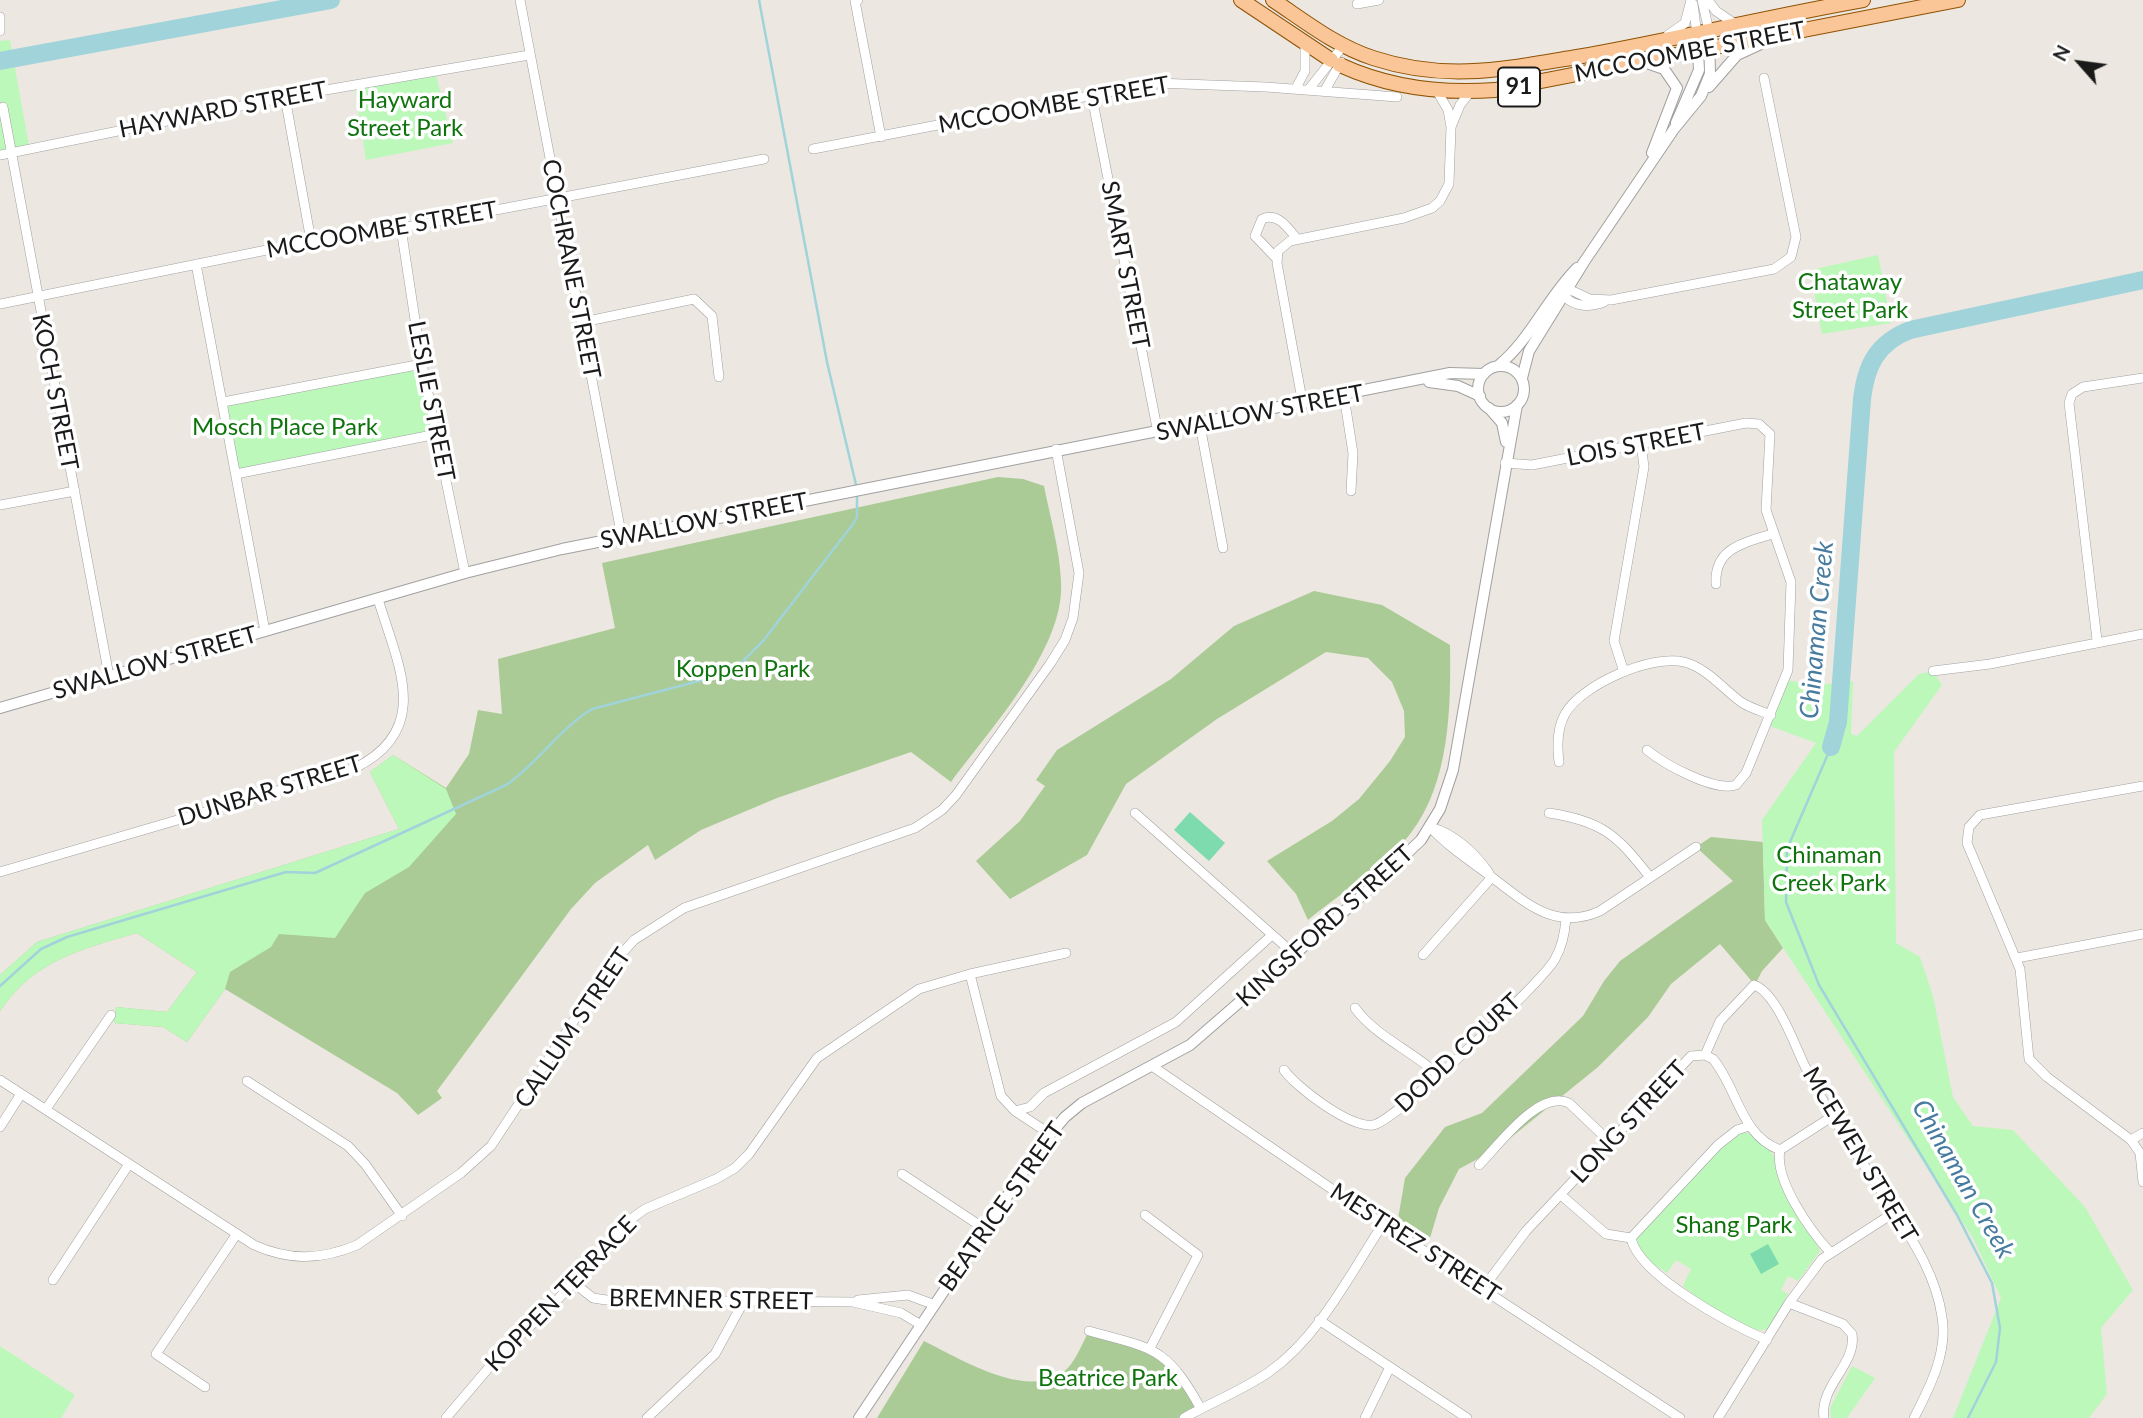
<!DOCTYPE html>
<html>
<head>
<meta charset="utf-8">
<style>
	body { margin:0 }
	#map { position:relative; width:2143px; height:1418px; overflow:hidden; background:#ece7e0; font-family:Lato,sans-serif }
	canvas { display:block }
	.north { position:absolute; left:2045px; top:28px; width:70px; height:70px; -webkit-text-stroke:5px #fff; paint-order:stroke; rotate:298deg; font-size:19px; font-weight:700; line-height:28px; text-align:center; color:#1a1a1a }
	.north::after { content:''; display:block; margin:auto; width:24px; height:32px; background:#1a1a1a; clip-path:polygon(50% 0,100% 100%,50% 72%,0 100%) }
</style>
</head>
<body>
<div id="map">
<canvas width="2143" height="1418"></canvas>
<div class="north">N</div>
</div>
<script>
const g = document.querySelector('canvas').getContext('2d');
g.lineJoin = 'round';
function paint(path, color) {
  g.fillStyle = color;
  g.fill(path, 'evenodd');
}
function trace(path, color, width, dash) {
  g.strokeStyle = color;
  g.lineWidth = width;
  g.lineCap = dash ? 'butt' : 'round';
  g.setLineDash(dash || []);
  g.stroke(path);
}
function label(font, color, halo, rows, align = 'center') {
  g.font = font + ' Lato,sans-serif';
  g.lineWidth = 7;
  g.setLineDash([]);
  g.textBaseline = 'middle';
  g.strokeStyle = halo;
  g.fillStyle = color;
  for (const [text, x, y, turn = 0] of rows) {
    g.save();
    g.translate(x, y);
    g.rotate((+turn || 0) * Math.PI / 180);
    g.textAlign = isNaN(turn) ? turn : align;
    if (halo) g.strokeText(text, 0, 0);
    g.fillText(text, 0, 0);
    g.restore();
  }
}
const forest = new Path2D(`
	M998,477L1023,479L1044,486C1050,517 1060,550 1061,582C1065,649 989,730 951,782L911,752L777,798L701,830L655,860L648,845L595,883L571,909L437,1091L442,1098L418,1115L397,1093L225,989L187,1042L163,1027L114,1023L116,1007L167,1012L197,972L137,933C82,949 34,960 0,1011V975L37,942L399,829L370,772L393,755L446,788L469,754L478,710L502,714L498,659L615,628L602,563Z
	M1314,591L1382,605L1450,645C1451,707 1450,783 1410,834C1383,869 1341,892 1308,920L1296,894L1267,861L1332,821L1359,799L1390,761L1405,737L1404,711L1392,682L1368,658L1326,652L1217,719L1126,784L1087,855L1010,899L976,861L1020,821L1045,786L1036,780L1057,750L1171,679L1234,626Z
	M1711,837L1763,842L1765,920L1783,948L1762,971L1755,985L1720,944L1671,984L1648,1017L1598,1067L1498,1148L1459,1169L1439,1208L1430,1238L1398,1219L1405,1178L1445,1127L1482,1113L1583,1016L1604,981L1620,961L1733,881L1696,847Z
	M1089,1331L1150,1348L1204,1407L1184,1418H877L924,1341C961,1359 1030,1403 1067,1369C1076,1360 1083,1342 1089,1331Z`);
const park = new Path2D(`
	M10,40L30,151L0,155V41Z
	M435,71L453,143L366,160L354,85Z
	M1878,255L1891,323L1822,334L1811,277L1815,269Z
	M422,364L437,434L236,474L223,402Z
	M1933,671L1942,685L1894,752L1896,943L1920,957L1933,996L1953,1097L1973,1126L2013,1130L2085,1207L2133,1290L2101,1328L2107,1394L2089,1418H1953L2001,1298L1973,1238L1765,920L1762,820L1816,743L1767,725L1785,680L1820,685L1853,681L1851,734L1857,736L1919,674Z
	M393,755L446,789L456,814L409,867L365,893L335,938L279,934L271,947L230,972L225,989L187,1042L163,1027L114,1023L116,1007L167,1012L197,972L137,933C82,949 34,960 0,1011V975L37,942L399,829L370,772Z
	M1742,1132C1779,1138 1787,1191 1800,1218C1806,1230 1816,1239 1820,1251L1798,1281L1788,1276L1781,1290L1788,1294L1770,1329C1739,1336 1704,1303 1683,1286L1691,1269L1676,1260L1667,1273L1643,1257L1635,1237L1712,1155Z
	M0,1346L75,1395L61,1418H0Z
	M1852,1366L1875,1378L1847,1418H1831L1830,1408Z`);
const pitch = new Path2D(`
	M1190,812L1225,843L1209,861L1174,830Z
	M1768,1244L1779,1264L1761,1274L1750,1254Z`);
const stream = new Path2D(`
	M759,0L827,362L857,489
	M1831,747L1787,849L1786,902L1819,985L1957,1215L1992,1283L2000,1328L1996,1362L1968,1418
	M0,986L41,949L67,937L286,872L315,873L506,785C538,763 559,729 592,709L722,675L742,662L763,641L853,524L857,517V496`);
const river = new Path2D(`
	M0,61L331,0
	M1831,747L1838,722L1862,399C1866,365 1877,343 1910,330L2143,280`);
const minor = new Path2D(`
	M520,0L622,538
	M858,0L855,1L881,137
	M1702,0L1709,31
	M1708,0L1716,11L1738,26
	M1357,4L1379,0
	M1693,4L1697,34
	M0,17V31
	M1668,35L1685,23L1691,0
	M1296,88L1305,71V44
	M1309,89L1343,46
	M1325,90L1341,62
	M1437,91L1448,110L1451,127L1460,105L1470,92
	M285,97L311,241
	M1092,97L1158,433
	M3,107L109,676
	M813,149L1156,83L1266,87L1397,97
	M0,155L285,97L529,55
	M401,228L421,359L465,573
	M1276,258L1255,236L1262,219C1278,212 1288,228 1297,239
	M196,264L265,631
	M1564,287L1590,299L1611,300L1774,269L1791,257L1796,237L1764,78
	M1562,291C1569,307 1588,308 1604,302
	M0,304L311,241L401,228L764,159
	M583,322L694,299L712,316L719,377
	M1344,396L1353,453L1351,491
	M223,402L422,364
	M1303,405L1277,263L1278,251L1290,241L1404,218L1432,208L1440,201L1449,184L1451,127
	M1200,425L1223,548
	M1505,463L1532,465L1746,423L1759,424L1770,434L1766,510L1791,582L1788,670L1746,773L1736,785C1714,792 1664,764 1647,750
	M236,474L437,434
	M0,505L75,491
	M1716,584C1714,548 1744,543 1772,534
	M2097,640L2069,403L2072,394L2083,387L2143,378
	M1933,671L1990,664L2143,634
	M1624,672L1614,641L1644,467L1641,443
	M1559,762C1557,746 1557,728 1565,714C1581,685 1651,654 1684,662C1707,668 1722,688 1741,702C1750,708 1761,711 1771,715
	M2143,786L1980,815L1969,827L1967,843L2020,969L2029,1059L2047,1077L2131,1140L2140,1153L2143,1182
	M1135,813L1294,954
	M1549,813C1602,821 1617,835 1649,876
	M1430,827C1448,847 1472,862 1493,878C1527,904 1556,931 1600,911L1696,847
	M1430,827C1454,833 1475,853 1489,873
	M0,872L355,768C434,729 397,663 378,599
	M1423,955L1492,877
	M2017,958L2143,934
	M970,974L1001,1096L1015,1111L1050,1134
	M1355,1008C1376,1037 1413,1051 1438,1075
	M1705,1055L1720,1021L1754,985C1775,992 1793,1040 1802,1060C1825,1111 1861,1159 1891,1206C1913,1241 1936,1275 1942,1317C1948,1352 1930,1387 1914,1418
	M1152,1066L1383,1224L1680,1418
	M1284,1070C1297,1088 1350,1128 1373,1125C1393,1123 1543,982 1555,959C1562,947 1565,932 1566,918
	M0,1080L254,1245C290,1261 321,1260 357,1245L461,1173L491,1146L608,969L634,940L684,908L915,828L942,810L956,795L1050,664L1065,640L1073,618L1079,573L1056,449
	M247,1081L348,1146L365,1164L402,1216
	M46,1109L111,1015
	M1015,1111L1030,1107L1044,1093L1176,1022L1272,935
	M0,1127L21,1094
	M2131,1140L2143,1133
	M1780,1150C1774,1180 1810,1230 1829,1251
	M1780,1150L1833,1116
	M1479,1165C1499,1145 1539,1089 1569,1103L1610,1142
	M902,1174L985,1229
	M1561,1195L1606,1234L1631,1238
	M1145,1215L1198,1255L1150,1348
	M1631,1238C1639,1276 1732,1325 1767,1340
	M1631,1238L1718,1145L1737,1130L1749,1126
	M53,1280L129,1164
	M574,1283L593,1298L606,1300L853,1302L901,1313L921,1325
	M1484,1287L1526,1231L1691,1056L1705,1055L1713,1059C1738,1089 1740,1135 1780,1150
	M858,1300L908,1295L935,1305
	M1789,1303L1843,1324L1852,1334C1857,1364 1819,1386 1824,1418
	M1319,1320L1467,1418
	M1089,1331C1154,1349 1166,1346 1201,1409
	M205,1387L156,1354L236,1235
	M446,1418L503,1351L549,1309L631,1219L645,1209L716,1179L735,1168L749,1154L817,1058L919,989L970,974L1066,953
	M647,1418L715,1354L745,1299
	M1184,1418C1212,1402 1243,1390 1269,1372C1319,1337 1350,1274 1383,1224
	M1365,1418L1390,1367
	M1718,1418L1789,1303L1822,1259L1895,1212`);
const tertiary = new Path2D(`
	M1644,62L1664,69L1677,88L1652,153
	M1709,87L1737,55L1763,43
	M1676,123L1699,70L1697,34
	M1498,366C1531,339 1547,298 1577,268
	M1478 389a23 23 0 1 1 46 0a23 23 0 1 1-46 0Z
	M1522,378L1529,351L1584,262L1674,129L1701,96L1710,74L1709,31
	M1429,382L1458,386L1480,396
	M1489,408L1502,423L1506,442
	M0,708L465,573L562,549L1450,373L1484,374
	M859,1418L1042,1144L1065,1117L1082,1103L1190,1045L1364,894L1421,840L1440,809L1453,770L1517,405`);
const primary = new Path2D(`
	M1241,0L1331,60
	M1273,0C1306,22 1336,46 1373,58C1446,82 1505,69 1577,57C1673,40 1767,17 1863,0
	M1340,65C1390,88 1441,94 1495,90L1958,0`);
const shields = [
	[1519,87,42]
];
const shieldNames = [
	["91",1519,87]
];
const streetNames = [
	["MCCOOMBE STREET",1690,52,-11],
	["MCCOOMBE STREET",1054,105,-10],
	["HAYWARD STREET",223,110,-11],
	["MCCOOMBE STREET",382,230,-10],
	["SMART STREET",1125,265,79],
	["COCHRANE STREET",571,269,79],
	["KOCH STREET",55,392,79],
	["LESLIE STREET",431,401,79],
	["SWALLOW STREET",1260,413,-11],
	["LOIS STREET",1636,445,-11],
	["SWALLOW STREET",704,521,-11],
	["SWALLOW STREET",155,663,-16],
	["DUNBAR STREET",270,791,-17],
	["KINGSFORD STREET",1325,926,-42],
	["CALLUM STREET",573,1028,-56],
	["DODD COURT",1458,1053,-43],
	["LONG STREET",1629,1122,-47],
	["MCEWEN STREET",1860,1155,59],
	["BEATRICE STREET",1002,1207,-55],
	["MESTREZ STREET",1415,1243,33],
	["KOPPEN TERRACE",561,1294,-46],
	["BREMNER STREET",711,1300,1]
];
const parkNames = [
	["Hayward",405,100],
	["Street Park",405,128],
	["Chataway",1850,282],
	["Street Park",1850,310],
	["Mosch Place Park",285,427],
	["Koppen Park",743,669],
	["Chinaman",1829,855],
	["Creek Park",1829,883],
	["Shang Park",1734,1225],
	["Beatrice Park",1108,1378]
];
const waterNames = [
	["Chinaman Creek",1817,630,-85],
	["Chinaman Creek",1963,1179,60]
];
paint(forest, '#aacb95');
paint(park, '#bdf8bb');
paint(pitch, '#7edbad');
trace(stream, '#a0d3da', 2.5);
trace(river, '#a0d3da', 18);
trace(minor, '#a1a1a1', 10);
trace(tertiary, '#a1a1a1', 12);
trace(primary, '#8e5203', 16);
trace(minor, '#fff', 9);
trace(tertiary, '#fff', 10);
trace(primary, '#fac597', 14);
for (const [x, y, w] of shields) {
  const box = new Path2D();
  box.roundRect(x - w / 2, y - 19.5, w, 39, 5);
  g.fillStyle = '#fff';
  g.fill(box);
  trace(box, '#1a1a1a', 2);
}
label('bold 23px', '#1a1a1a', null, shieldNames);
label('24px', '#1a1a1a', '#fff', streetNames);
label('24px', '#0f740d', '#fff', parkNames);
label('italic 26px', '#477ca0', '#fff', waterNames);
</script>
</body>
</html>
